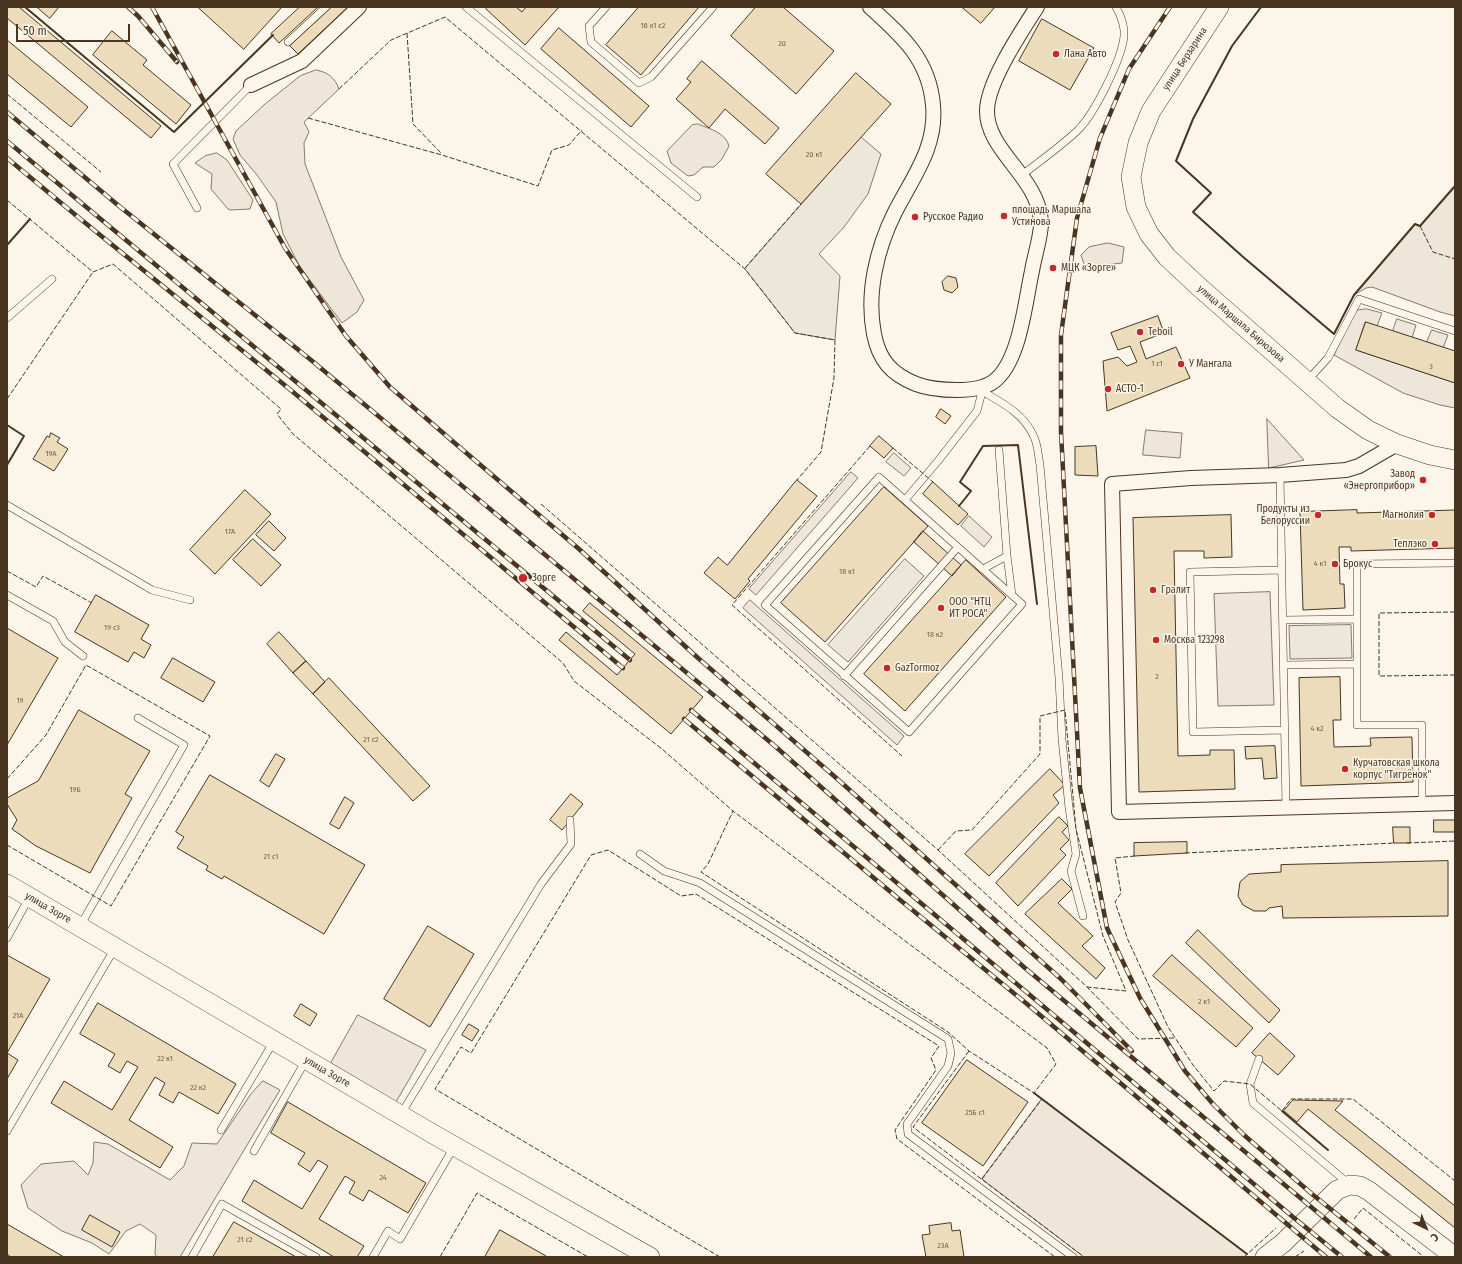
<!DOCTYPE html>
<html>
<head>
<meta charset="utf-8">
<style>
	body { margin:0 }
	#map { position:relative; width:1462px; height:1264px; overflow:hidden; background:#fbf6e9; font-family:"Fira Sans Condensed",sans-serif }
	canvas { display:block }
	.frame { position:absolute; inset:0; border:8px solid #4a3520; pointer-events:none }
	.north { position:absolute; left:1406px; top:1208px; width:40px; height:40px; -webkit-text-stroke:3px #fbf6e9; paint-order:stroke; rotate:137deg; font-size:11px; font-weight:700; line-height:16px; text-align:center; color:#4a3520 }
	.north::after { content:''; display:block; margin:auto; width:14px; height:18px; background:#4a3520; clip-path:polygon(50% 0,100% 100%,50% 72%,0 100%) }
	.scale { position:absolute; left:16px; top:24px; width:114px; height:18px; box-sizing:border-box; border:2px solid #4a3520; border-top:0; padding-left:5px; font-size:12px; line-height:14px; white-space:nowrap; color:#4a3520; -webkit-text-stroke:3px #fbf6e9; paint-order:stroke }
</style>
</head>
<body>
<div id="map">
<canvas width="1462" height="1264"></canvas>
<div class="frame"></div>
<div class="north">С</div>
<div class="scale">50 m</div>
</div>
<script>
const g = document.querySelector('canvas').getContext('2d');
g.lineJoin = 'round';
function paint(path, color) {
  g.fillStyle = color;
  g.fill(path, 'evenodd');
}
function trace(path, color, width, dash) {
  g.strokeStyle = color;
  g.lineWidth = width;
  g.lineCap = dash ? 'butt' : 'round';
  g.setLineDash(dash || []);
  g.stroke(path);
}
function label(font, color, halo, rows, align = 'center') {
  g.font = font + ' "Fira Sans Condensed",sans-serif';
  g.lineWidth = 3;
  g.setLineDash([]);
  g.textBaseline = 'middle';
  g.strokeStyle = halo;
  g.fillStyle = color;
  for (const [text, x, y, turn = 0] of rows) {
    g.save();
    g.translate(x, y);
    g.rotate((+turn || 0) * Math.PI / 180);
    g.textAlign = isNaN(turn) ? turn : align;
    if (halo) g.strokeText(text, 0, 0);
    g.fillText(text, 0, 0);
    g.restore();
  }
}
const green = new Path2D(`
	M316,70C328,72 335,78 339,89L304,122L309,132L304,143L305,164L341,257L364,300L357,312L342,323L300,267L283,234L276,202L257,175L240,155L233,139L236,131L265,104L300,76Z
	M698,124C710,129 726,133 729,146L722,159L714,167H703L694,175L688,176L671,163L667,151L692,125Z
	M217,153L227,160L253,200L250,209L230,210L228,209L211,189L212,174L195,163L205,156Z
	M1455,186V316L1440,312L1372,287L1366,288L1354,295L1415,224L1420,226Z
	M1108,243L1124,247L1122,263L1085,267L1081,255L1089,247Z
	M1367,309L1382,313L1377,326L1365,322L1356,350L1455,383V408L1440,405L1403,393L1334,355L1353,315L1358,310Z
	M1397,319L1416,325L1412,338L1393,331Z
	M1432,330L1448,335L1443,348L1427,342Z
	M1267,419L1304,460L1269,468Z
	M1146,430L1182,433L1180,458L1143,455Z
	M1270,592L1274,705L1218,706L1214,594Z
	M358,1015L426,1050L396,1102L331,1063Z
	M263,1081L280,1090L180,1257H157L155,1254L156,1235L140,1224L126,1231L109,1254L92,1243L62,1231L28,1208L21,1185L41,1164L74,1161L88,1175L93,1163L94,1142L108,1144L170,1180L184,1166L192,1143L217,1144L251,1094Z
	M1042,1099L1247,1254L1244,1257H1084L982,1179Z`);
const parking = new Path2D(`
	M861,137L881,154L868,194L844,227L819,254L840,276L835,340L795,333L745,269Z
	M894,453L911,468L904,476L886,462Z
	M851,472L858,478L756,595L749,589Z
	M969,516L992,537L984,547L961,526Z
	M905,559L924,576L848,662L828,645Z
	M750,600L904,736L897,745L743,608Z
	M1351,625L1352,658L1290,659L1289,626Z`);
const building = new Path2D(`
	M7,7H19L161,126L151,138L7,18Z
	M37,7H59L50,18Z
	M198,7H282L244,49Z
	M300,7H318L279,43L271,34Z
	M332,7H348L298,54L290,46Z
	M488,7H516L522,12L526,7H559L525,45L486,9Z
	M639,7H699L641,75L606,45Z
	M756,7H783L834,51L796,94L731,36Z
	M962,7H995L981,23Z
	M1042,19L1094,48L1070,90L1019,61Z
	M559,28L649,106L631,127L541,49Z
	M112,31L147,60L143,65L191,105L176,124L93,55Z
	M7,40L88,107L71,127L7,74Z
	M702,61L779,128L765,144L725,109L709,128L676,99L691,82L687,79Z
	M856,73L891,104L801,204L766,174Z
	M948,276L956,278L958,287L952,293L944,290L942,282Z
	M1158,316L1164,333L1140,342L1146,359L1176,347L1190,378L1107,411L1103,361L1118,357L1127,366L1137,362L1130,346L1118,350L1111,333Z
	M1366,322L1455,351V383L1356,350Z
	M941,409L951,416L945,424L936,417Z
	M51,433L60,438L57,442L68,449L54,471L33,459L47,436L49,437Z
	M879,436L893,448L884,458L870,446Z
	M1096,446L1098,476L1075,475V447Z
	M797,480L817,496L748,579L750,581L735,599L704,573L718,557L727,565Z
	M933,482L968,514L958,525L923,494Z
	M884,487L928,526L825,642L781,603Z
	M245,490L271,514L215,574L190,550Z
	M1357,510V513L1455,510V548L1351,551V547H1339L1340,584H1344L1345,608L1303,610L1300,512Z
	M1231,515L1232,557L1204,558V551H1174L1178,756L1210,755V750H1234L1235,789L1139,792L1133,518Z
	M269,521L286,538L274,551L256,535Z
	M923,531L961,565L952,576L914,542Z
	M253,539L281,565L261,586L233,560Z
	M966,560L1006,597L905,711L864,674Z
	M96,595L149,625L141,639L151,645L144,658L134,652L128,662L75,632Z
	M590,603L703,697L671,734L559,640L566,632L617,675L635,654L583,611Z
	M7,628L58,658L7,745Z
	M279,632L306,661L293,673L267,644Z
	M173,658L215,682L203,702L161,678Z
	M306,661L325,682L313,694L293,673Z
	M1340,677L1341,720H1333L1334,747L1371,746L1370,738L1412,737L1413,782L1301,786L1299,678Z
	M329,678L430,786L413,801L313,694Z
	M79,710L150,751L125,794L132,798L90,873L36,846L12,829L17,820L7,804V798L38,781Z
	M1275,746L1277,778L1264,779L1262,758L1246,759L1245,747Z
	M276,754L285,759L269,787L260,781Z
	M1050,769L1065,785L1053,795L1059,803L989,876L965,854Z
	M210,775L365,865L324,934L224,876L222,879L206,870L208,866L177,848L184,837L176,832Z
	M571,794L583,804L562,830L550,820Z
	M345,797L354,803L339,829L330,824Z
	M1059,817L1068,826L1062,832L1069,840L1060,849L1066,855L1018,906L996,883Z
	M1434,820H1455V832H1434Z
	M1393,827H1410V843H1394Z
	M1187,842V853L1134,856V843Z
	M1448,861V916L1283,918L1282,906L1269,908L1266,911H1254L1243,905L1238,896L1240,882L1249,874L1281,872V865Z
	M1062,879L1072,889L1058,903L1093,936L1082,946L1105,968L1096,979L1025,914Z
	M428,926L474,954L430,1027L384,999Z
	M1198,930L1280,1010L1269,1023L1186,943Z
	M7,955L50,979L7,1053Z
	M1172,955L1253,1028L1236,1047L1153,976Z
	M98,1003L236,1084L218,1114L179,1092L173,1103L159,1095L165,1083L155,1077L129,1120L173,1147L160,1168L51,1103L64,1081L112,1110L138,1067L127,1061L120,1073L108,1066L115,1054L80,1034Z
	M301,1004L317,1014L310,1026L294,1016Z
	M469,1024L479,1030L472,1041L462,1035Z
	M1270,1033L1295,1056L1278,1075L1252,1053Z
	M7,1053L18,1060L7,1079Z
	M967,1060L1028,1102L983,1166L922,1123Z
	M1293,1100L1343,1101L1335,1110L1455,1206V1228L1308,1109L1297,1122L1284,1111Z
	M288,1102L426,1183L408,1213L369,1190L363,1201L349,1193L355,1182L345,1176L319,1219L364,1246L357,1257H334L242,1201L254,1180L302,1209L328,1166L318,1160L310,1172L298,1164L305,1153L271,1133Z
	M90,1215L120,1232L112,1247L82,1230Z
	M234,1222L296,1257H213Z
	M951,1223L952,1231L960,1230L964,1257H926L922,1235L930,1234L929,1226Z
	M7,1224L64,1257H11L7,1254Z
	M500,1230L546,1256L545,1257H485Z`);
const lane = new Path2D(`
	M466,7L697,197
	M606,7L589,26L591,42L639,83L651,77L713,7
	M288,42L326,7
	M1022,175C1040,161 1060,147 1077,131C1094,115 1122,59 1124,36C1125,25 1121,16 1116,7
	M197,208L173,164L251,85
	M7,318L52,279
	M1307,381L1328,358L1359,299L1455,331
	M982,391C1002,403 1023,413 1033,435C1038,443 1038,455 1040,465L1059,678L1062,739L1069,808L1076,854L1071,871L1083,916
	M999,450L1007,556L1012,595
	M1280,475L1286,807
	M879,477L1022,604L909,732L765,605Z
	M905,500L938,461L977,411L983,388
	M7,505L152,590L190,600
	M983,569L1007,556
	M1282,570L1190,572L1193,732L1285,730
	M7,595L53,621L65,642L83,656
	M1283,620L1357,619
	M1284,665L1357,664
	M844,676L958,547
	M1422,803V725H1357V564L1455,563
	M640,854L664,871L700,883L948,1039L951,1053L948,1066L907,1124L908,1134L1073,1257
	M80,926L184,745L138,718
	M7,938L29,898
	M1259,1059L1250,1084L1253,1103L1349,1184
	M401,1114L541,884L571,844L570,820
	M221,1130L274,1041
	M7,1131L115,948
	M254,1151L306,1060
	M192,1257L222,1204L316,1257
	M373,1257L388,1231L400,1239L454,1147`);
const street = new Path2D(`
	M870,7C902,36 929,59 933,105C937,147 913,177 895,212C877,248 866,293 874,334C879,360 891,374 916,384C929,389 943,390 957,390C969,390 983,389 993,382C1020,363 1025,302 1032,271C1034,257 1042,234 1041,221C1038,176 986,151 987,110C988,81 1021,32 1037,7
	M251,85L302,61L359,7
	M1397,444L1359,466L1346,470L1280,475L1191,478L1112,484L1119,812L1455,803`);
const secondary = new Path2D(`
	M1219,7L1151,111L1138,143L1131,177L1136,207L1149,234L1167,257L1198,286L1337,408L1368,430L1397,444L1430,455L1455,460
	M7,884L433,1134L650,1257
	M1265,1257L1283,1243L1337,1190L1350,1185L1360,1186L1369,1191L1455,1257`);
const rail = new Path2D(`
	M128,7L138,16L177,62
	M152,7L285,248L346,336L390,387L457,445L579,549L698,658L834,776L1061,979L1132,1051
	M1170,7L1129,69L1100,138L1077,218L1061,335V432L1080,788L1107,928L1140,998L1185,1071L1213,1104L1244,1135L1312,1194L1390,1257
	M7,112L119,206L311,360L776,747L1025,968L1371,1257
	M7,141L630,660
	M7,158L78,217L287,387L623,668
	M691,710L909,893L1293,1217L1342,1257
	M684,719L899,899L1027,1004L1326,1257`);
const fence = new Path2D(`
	M25,7L174,132L273,35
	M1261,7L1232,46L1193,119L1176,161L1211,193L1193,212L1242,256L1334,334
	M407,33L413,124L441,153
	M339,89L391,40L445,17L745,269L795,333L835,340L834,378L821,452L797,480
	M7,94L101,172
	M308,118L442,155L538,186L552,150L569,145L582,130
	M7,200L93,272L113,264L281,409L277,414L293,434L563,663L574,681L662,749L733,811L1047,1048L1056,1064L1034,1093L969,1051L948,1032L701,872L708,864L733,811
	M1420,226L1433,252L1455,259
	M745,268L801,204
	M7,399L93,272
	M870,446L732,605L902,756
	M893,448L933,482
	M541,504L938,850L1087,987L1138,1039L1174,1038
	M7,571L36,587L43,576L92,603
	M1455,612L1379,613V676L1455,675
	M7,779L46,735L86,665L210,736L111,906L7,845
	M1407,843L1455,841
	M938,850L956,831L972,830L1040,754V716L1065,710L1076,829L1103,936L1126,991L1087,987
	M1185,853L1395,843
	M1135,856L1115,858L1121,893L1115,902L1128,940L1168,1027L1193,1065L1214,1091L1224,1081L1250,1084L1282,1111L1291,1099H1353L1455,1181
	M969,1051L913,1127L1084,1257
	M982,1179L1042,1099
	M1354,1219L1363,1208L1424,1257
	M440,1257L477,1193L588,1257
	M720,1257L435,1089L461,1047L471,1053L591,855L608,850L681,896L696,894L939,1046L931,1058L936,1070L895,1130L897,1139L1055,1257
	M1244,1257L1276,1228
	M1295,1257L1304,1251`);
const wall = new Path2D(`
	M25,7L174,132L273,35
	M1261,7L1232,46L1193,119L1176,161L1211,193L1193,212L1242,256L1334,334L1354,295L1415,224L1420,226L1455,186
	M7,245L30,219
	M7,425L24,436L7,465
	M959,506L971,491L960,482L983,446L1018,445L1037,604
	M1034,1093L1247,1254
	M1282,1111L1328,1150`);
const markers = [
	[1056,54,4,"#c62828"],
	[1004,216,4,"#c62828"],
	[915,217,4,"#c62828"],
	[1053,268,4,"#c62828"],
	[1140,332,4,"#c62828"],
	[1181,364,4,"#c62828"],
	[1108,389,4,"#c62828"],
	[1423,480,4,"#c62828"],
	[1318,515,4,"#c62828"],
	[1432,515,4,"#c62828"],
	[1435,544,4,"#c62828"],
	[1335,564,4,"#c62828"],
	[523,578,5,"#c62828"],
	[1153,590,4,"#c62828"],
	[941,608,4,"#c62828"],
	[1156,640,4,"#c62828"],
	[887,668,4,"#c62828"],
	[1345,769,4,"#c62828"]
];
const numberNames = [
	["16 к1 с2",653,26],
	["20",782,44],
	["20 к1",814,155],
	["1 с1",1157,364],
	["3",1431,367],
	["19А",51,454],
	["17А",230,532],
	["4 к1",1320,564],
	["18 к1",847,572],
	["19 с3",112,628],
	["18 к2",935,635],
	["2",1157,677],
	["19",20,701],
	["4 к2",1317,729],
	["21 с2",371,740],
	["19Б",75,790],
	["21 с1",271,857],
	["2 к1",1204,1002],
	["21А",18,1016],
	["22 к1",165,1059],
	["22 к2",198,1088],
	["25Б с1",975,1113],
	["24",383,1178],
	["21 с2",245,1240],
	["23А",943,1246]
];
const poiNames = [
	["Лана Авто",1064,54],
	["площадь Маршала",1012,210],
	["Устинова",1012,222],
	["Русское Радио",923,217],
	["МЦК «Зорге»",1061,268],
	["Teboil",1148,332],
	["У Мангала",1189,364],
	["АСТО-1",1116,389],
	["Завод",1415,474,"right"],
	["«Энергоприбор»",1415,486,"right"],
	["Продукты из",1310,509,"right"],
	["Белоруссии",1310,521,"right"],
	["Магнолия",1424,515,"right"],
	["Теплэко",1427,544,"right"],
	["Брокус",1343,564],
	["Зорге",532,578],
	["Гралит",1161,590],
	["ООО \"НТЦ",949,602],
	["ИТ РОСА\"",949,614],
	["Москва 123298",1164,640],
	["GazTormoz",895,668],
	["Курчатовская школа",1353,763],
	["корпус \"Тигрёнок\"",1353,775]
];
const streetNames = [
	["улица Берзарина",1185,59,-57],
	["улица Маршала Бирюзова",1241,324,41],
	["улица Зорге",48,908,30],
	["улица Зорге",327,1072,30]
];
paint(green, '#ede6d9');
trace(green, '#887966', 1);
paint(parking, '#ede7d9');
trace(parking, '#887966', 1);
paint(building, '#ecdcbc');
trace(building, '#4a3520', 1);
trace(lane, '#4a3520', 8);
trace(street, '#4a3520', 16);
trace(secondary, '#4a3520', 20);
trace(lane, '#fbf6e9', 7);
trace(street, '#fbf6e9', 14);
trace(secondary, '#fbf6e9', 19);
trace(rail, '#4a3520', 4.5);
trace(rail, '#fbf6e9', 3, [9]);
trace(fence, '#4a3520', 1, [5, 2]);
trace(wall, '#4a3520', 2);
for (const [x, y, r, color] of markers) {
  const dot = new Path2D();
  dot.arc(x, y, r, 0, 2 * Math.PI);
  g.fillStyle = color;
  g.fill(dot);
  trace(dot, '#fbf6e9', 1.5);
}
label('8px', '#725f47', null, numberNames);
label('10px', '#4a3520', '#fbf6e9', poiNames, 'left');
label('10px', '#4a3520', '#fbf6e9', streetNames);
</script>
</body>
</html>
